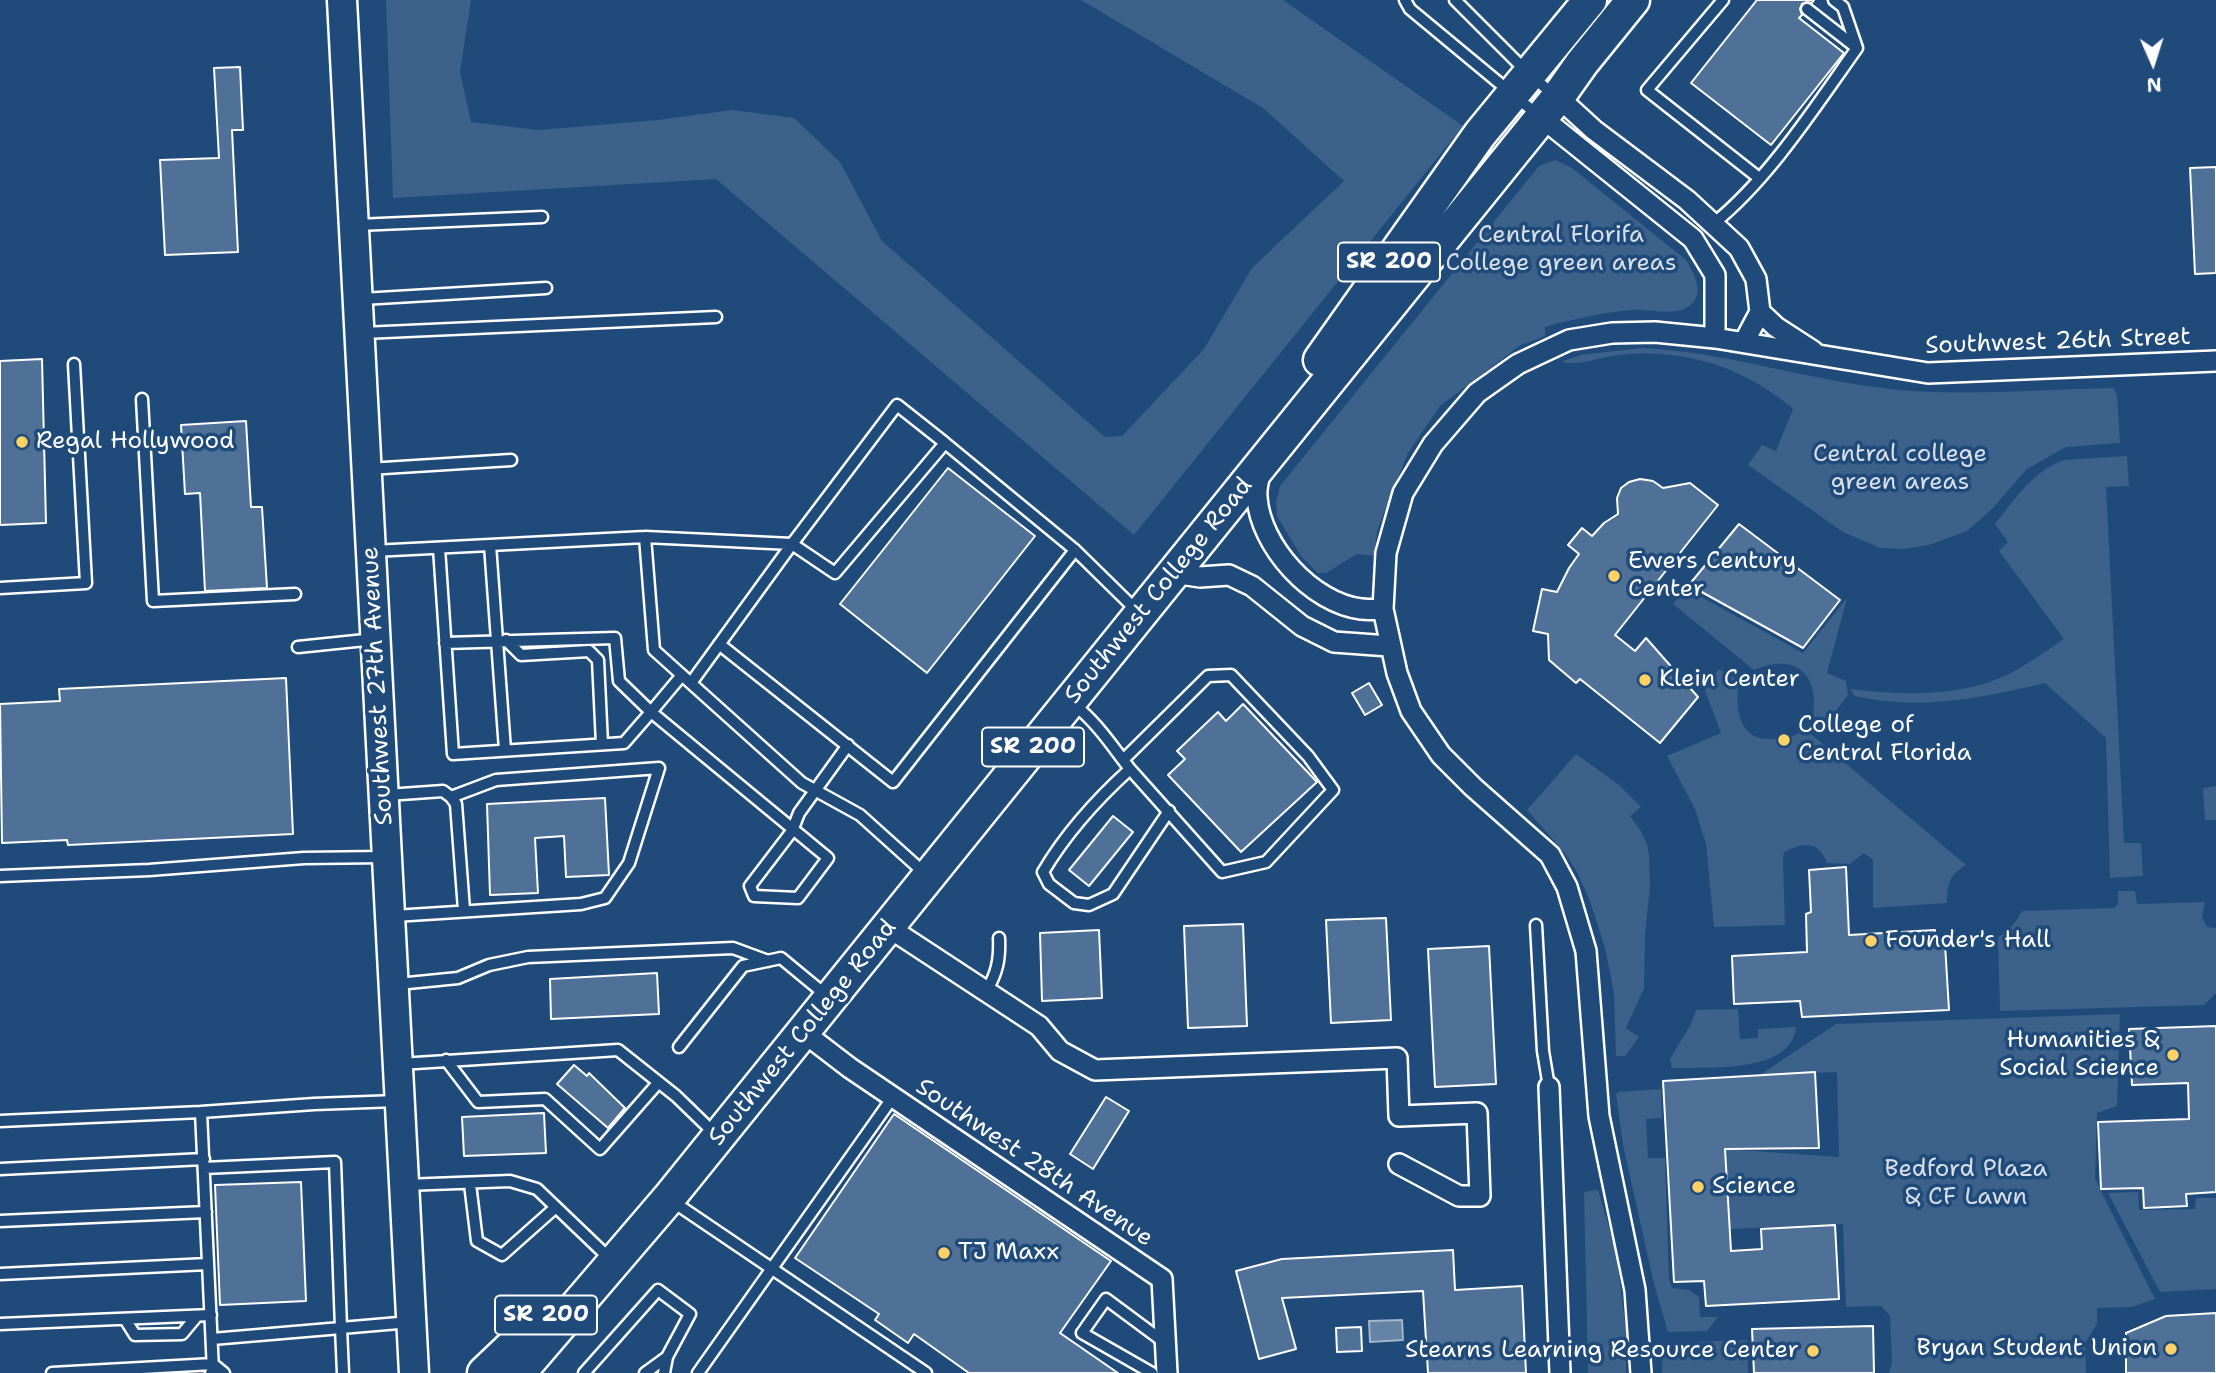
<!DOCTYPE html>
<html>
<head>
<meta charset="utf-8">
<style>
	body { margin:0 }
	#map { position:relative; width:2216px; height:1373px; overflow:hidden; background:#1f4a7a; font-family:"Shantell Sans",sans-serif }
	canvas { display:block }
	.north { position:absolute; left:2118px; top:28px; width:70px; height:70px; -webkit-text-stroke:5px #1f4a7a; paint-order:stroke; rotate:177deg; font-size:19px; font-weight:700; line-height:28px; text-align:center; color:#fff }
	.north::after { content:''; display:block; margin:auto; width:24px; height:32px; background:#fff; clip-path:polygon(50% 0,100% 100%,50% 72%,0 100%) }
</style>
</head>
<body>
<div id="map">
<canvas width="2216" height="1373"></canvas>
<div class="north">N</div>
</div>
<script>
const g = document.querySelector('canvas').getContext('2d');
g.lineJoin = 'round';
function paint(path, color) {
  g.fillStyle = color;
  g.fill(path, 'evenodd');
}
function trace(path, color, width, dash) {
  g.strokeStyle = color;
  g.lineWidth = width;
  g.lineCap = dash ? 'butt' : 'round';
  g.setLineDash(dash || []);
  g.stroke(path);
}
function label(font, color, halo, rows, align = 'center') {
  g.font = font + ' "Shantell Sans",sans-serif';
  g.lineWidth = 7;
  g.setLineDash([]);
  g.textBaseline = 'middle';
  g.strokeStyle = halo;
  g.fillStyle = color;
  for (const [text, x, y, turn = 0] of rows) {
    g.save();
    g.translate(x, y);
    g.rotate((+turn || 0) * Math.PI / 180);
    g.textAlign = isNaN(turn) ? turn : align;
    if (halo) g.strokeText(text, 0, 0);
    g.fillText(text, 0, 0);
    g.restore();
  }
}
const green = new Path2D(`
	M386,0H471L460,72L471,122L538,130L658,120L732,110L794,118L840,162L882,241L1105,437L1122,436L1204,349L1252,268L1344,181L1263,108L1081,0H1283L1463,126L1134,535L716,179L393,198Z
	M1555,160L1572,168L1686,260C1695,275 1707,297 1686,308C1670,316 1647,308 1631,310C1601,313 1573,319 1545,327V336L1519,346L1440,406L1408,453L1377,531L1374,556L1357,554L1326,573H1318L1301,556L1277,516L1276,502L1280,486L1539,166Z
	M1642,348C1726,352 1807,380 1890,389C1963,397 2040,389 2114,388L2117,396L2120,443L2066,447L2027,469L1992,509L1967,531L1929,545L1904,549L1880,548L1843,532L1748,465L1762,445L1776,451L1793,409C1744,367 1684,348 1619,355C1598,357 1583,366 1561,362L1580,355Z
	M2127,456L2129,486L2106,487L2124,843H2141L2143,876L2110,878L2106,738L2045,683C1982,698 1918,711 1855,696L1850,689C1904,695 1959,698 2009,674C2028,664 2046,651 2064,639L1999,551L2008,542L1995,524C2015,499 2033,471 2064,460Z
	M1685,588L1803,653L1847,598L1827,673L1846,681L1848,695L1822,729L1812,721C1821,677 1798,651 1754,670L1673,604Z
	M1719,669L1739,680C1735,707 1737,742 1774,739C1786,738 1795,737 1805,729L1966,865C1949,875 1947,884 1947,903L1873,908V860L1864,853L1850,864L1827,863C1818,840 1805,842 1784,852L1783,863L1785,925L1714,927L1706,844L1695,809L1667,756L1721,733L1704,688Z
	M1576,754L1618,784L1641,807L1630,816L1641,831L1647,844L1649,855L1650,886L1645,935L1644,988L1626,1028L1639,1037L1625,1056H1616L1614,993L1605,948L1590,901L1576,870L1564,852L1527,810Z
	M2216,786V820H2205L2203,788Z
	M2118,891H2135L2137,904L2205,902L2202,917L2207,927L2216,928V993L2204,1005L2000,1011L1998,938L2014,924L2022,911L2114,908L2118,904Z
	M1738,1009L1740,1039L1758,1038V1029L1796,1027C1792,1074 1707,1067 1672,1068L1670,1059L1691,1024L1696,1010Z
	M2120,1014L2117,1106L2097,1113L2095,1179L2155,1299L2132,1307L2097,1308V1324L2085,1343L2086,1373H1889L1892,1362L1890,1316L1881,1306L1846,1307L1843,1224L1730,1229L1725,1149L1839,1157L1837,1072L1760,1075L1836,1024Z
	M1661,1089L1662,1118L1646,1119L1648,1158H1665L1669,1279L1672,1288L1689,1290L1699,1297L1700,1317H1718L1707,1331L1668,1332L1654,1284L1623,1145L1616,1094L1619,1092Z
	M1598,1190L1616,1251L1626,1330V1373H1588L1584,1192Z
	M2138,1192L2139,1210L2195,1209L2196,1198H2216V1289L2160,1292L2108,1193Z
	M1747,1340L1748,1373H1662L1663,1343Z`);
const water = new Path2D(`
	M1402,1320L1403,1340L1370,1342L1369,1321Z`);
const building = new Path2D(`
	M1757,0H1814L1812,3L1807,2L1802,4L1800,9L1802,15L1799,18L1844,53L1771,145L1691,83Z
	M240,67L243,130H232L238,252L165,255L160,160L219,158L214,68Z
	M2216,167V273L2195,274L2190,168Z
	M42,359L46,523L0,525V361Z
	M246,421L251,507H262L267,588L205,591L200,493L185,494L181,425Z
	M948,468L1035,536L927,673L840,604Z
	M1640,479L1653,481L1663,488L1690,483L1718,505L1615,635L1635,651L1646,638L1698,697L1660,743L1580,679L1576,683L1549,660L1548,634L1533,631L1542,589L1557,592L1569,568L1579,554L1568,545L1582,528L1592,536L1604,523L1618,514L1617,498L1621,488L1629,482Z
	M1739,524L1840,600L1803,648L1689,585Z
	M286,678L293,834L68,845L67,840L2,843L0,704L60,701L59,689Z
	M1369,683L1382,705L1365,715L1352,693Z
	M1243,704L1317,782L1241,852L1168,775L1185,759L1177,751L1218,712L1226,721Z
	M605,798L609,875L566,877L564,836L535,838L538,893L490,895L487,804Z
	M1113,816L1133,832L1089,886L1069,870Z
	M1846,867L1849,935L1935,930L1936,944H1945L1949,1010L1802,1017L1800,1001L1734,1004L1732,956L1807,952L1806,914L1811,912L1809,870Z
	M1386,918L1391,1020L1331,1023L1326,920Z
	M1243,924L1247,1026L1188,1028L1184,926Z
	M1099,930L1102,998L1042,1001L1040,933Z
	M1489,946L1496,1084L1435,1087L1428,949Z
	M657,973L659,1014L551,1019L550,979Z
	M2216,1026V1192L2186,1194L2187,1206L2144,1208L2143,1188L2101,1189L2098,1122L2189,1119L2188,1083L2132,1085L2129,1029Z
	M574,1065L587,1076L589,1073L625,1108L608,1128L557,1084Z
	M1815,1072L1819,1148L1725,1149L1731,1251L1762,1249L1761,1229L1835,1225L1839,1299L1706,1306L1704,1281L1674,1282L1663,1081Z
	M1106,1097L1129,1111L1093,1169L1070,1154Z
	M544,1113L546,1153L464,1156L462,1117Z
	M894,1114L1111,1261L1060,1333L1118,1373H969L914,1334L908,1343L875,1320L879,1314L795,1258Z
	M301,1182L306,1301L220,1305L215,1185Z
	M1453,1250L1455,1290L1522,1286L1526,1373H1428L1423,1291L1282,1298L1296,1349L1259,1359L1236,1271L1282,1259Z
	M2216,1313V1373H2126V1333L2166,1316Z
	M1873,1326L1874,1373H1754L1752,1329Z
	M1361,1327L1362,1351L1337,1352L1336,1328Z`);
const service = new Path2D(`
	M1405,0L1410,9L1539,116
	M1455,0L1529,74L1554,95
	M1723,0L1647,90L1759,178
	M1807,9L1857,48
	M1713,224C1769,179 1815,107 1857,48L1843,7L1834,0
	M357,225L542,217
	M362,299L546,288
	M363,333L716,317
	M142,399L153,601L295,594
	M945,443L897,405L792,544L835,573L945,443L1075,550L1132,606
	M368,469L511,460
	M645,537L654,650L802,783L860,815L920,869
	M490,545L505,750
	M439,548L453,754L624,743L651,712L619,681L615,638L445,643
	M373,551L645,537L792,544
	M0,588L86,583L74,364
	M506,640L521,655L589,651L598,660L602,744
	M719,644L893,782L1075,550
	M298,647L375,639
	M682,675L651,712L828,858L798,898L754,896L750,886L792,831L799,813L848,745
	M691,683L792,544
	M1073,704C1096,721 1112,746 1130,769L1222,872L1266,862L1333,790L1308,756L1231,675L1208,676L1123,760
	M1130,769C1097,799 1066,833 1043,872L1049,884L1074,903L1089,905L1113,894L1169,811
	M387,795L443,791L451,797L456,804L464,910
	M0,876L149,870L304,858L384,857
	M394,916L581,904L605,898L629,863L659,768L496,780L451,797
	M1536,925L1543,1051L1549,1087
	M398,984L458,978L489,965L528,957L733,948L768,961
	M986,992C997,973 1000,960 999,938
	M679,1047L743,966L781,958L821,991
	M446,1060L478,1102L545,1099L600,1149L658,1083
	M400,1064L618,1050L676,1096L710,1129
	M201,1112L314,1104L397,1101
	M0,1121L201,1112L213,1371L211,1373
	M204,1168L335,1162L341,1328L410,1322
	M0,1169L204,1159
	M470,1184L477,1241L502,1255L556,1207
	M405,1185L510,1181L537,1189L607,1256
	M672,1201L926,1373
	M0,1221L206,1212
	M0,1274L208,1264
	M125,1319L135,1335L182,1334L197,1316
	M0,1324L211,1315
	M212,1339L341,1328L343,1373
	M52,1373L213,1364L224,1373
	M584,1373L658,1290L690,1314L667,1357L664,1373
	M645,1373L667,1357
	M698,1373L893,1097
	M1152,1373L1082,1333L1106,1299L1164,1342`);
const minor = new Path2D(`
	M1558,97L1594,130L1687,200L1739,248L1756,279L1760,312L1744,342
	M1541,117L1693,239L1715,275V338
	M1760,312L1776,327L1813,351
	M1261,470C1259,478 1256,488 1257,497C1260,546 1312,603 1361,609C1368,610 1376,609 1383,609
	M1173,573L1200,577L1229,575L1252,586L1302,626L1334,642L1389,646
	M888,927L1039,1026L1060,1051L1095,1070L1397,1058L1399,1116L1477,1113L1480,1196H1459L1399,1164
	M803,1032L850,1068L1162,1279L1167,1373
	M1549,1087L1560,1373
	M1641,1373L1635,1290L1599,1116L1586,951L1567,887L1550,855L1473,787L1441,755L1411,711L1397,673L1383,609L1386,553L1403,493L1433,444L1477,393L1518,364L1569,340L1612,333L1655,332L1715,338L1928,373L2216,361`);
const secondary = new Path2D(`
	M342,0L414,1373`);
const primary = new Path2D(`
	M1320,360L1480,134L1590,0
	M484,1373L545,1315
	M519,1373L668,1199L1558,97L1582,63L1633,0`);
const markers = [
	[22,442,7,"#ffd166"],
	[1614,576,7,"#ffd166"],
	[1645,680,7,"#ffd166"],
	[1784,740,7,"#ffd166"],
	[1871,941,7,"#ffd166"],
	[2173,1055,7,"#ffd166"],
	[1698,1187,7,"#ffd166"],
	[944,1253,7,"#ffd166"],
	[2171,1349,7,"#ffd166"],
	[1813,1351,7,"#ffd166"]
];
const shields = [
	[1389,262,102],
	[1033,747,102],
	[546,1315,102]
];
const shieldNames = [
	["SR 200",1389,262],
	["SR 200",1033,747],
	["SR 200",546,1315]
];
const parkNames = [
	["Central Florifa",1561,236],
	["College green areas",1561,264],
	["Central college",1900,455],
	["green areas",1900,483],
	["Bedford Plaza",1966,1170],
	["& CF Lawn",1966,1198]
];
const streetNames = [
	["Southwest 26th Street",2058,342,-2],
	["Southwest College Road",1159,591,-51],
	["Southwest 27th Avenue",378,686,-93],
	["Southwest College Road",803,1033,-51],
	["Southwest 28th Avenue",1034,1163,34]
];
const poiNames = [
	["Regal Hollywood",36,442],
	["Ewers Century",1628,562],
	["Center",1628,590],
	["Klein Center",1659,680],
	["College of",1798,726],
	["Central Florida",1798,754],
	["Founder's Hall",1885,941],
	["Humanities &",2159,1041,"right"],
	["Social Science",2159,1069,"right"],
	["Science",1712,1187],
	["TJ Maxx",958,1253],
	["Bryan Student Union",2157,1349,"right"],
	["Stearns Learning Resource Center",1799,1351,"right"]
];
paint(green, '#3c618b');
paint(water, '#6583a4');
trace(water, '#a3b5c8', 2);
paint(building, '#507197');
trace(building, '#fff', 2);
trace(service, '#fff', 15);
trace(minor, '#fff', 24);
trace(secondary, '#fff', 33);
trace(primary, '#fff', 37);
trace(service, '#1f4a7a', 10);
trace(minor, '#1f4a7a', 19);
trace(secondary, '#1f4a7a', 28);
trace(primary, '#1f4a7a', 32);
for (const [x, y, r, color] of markers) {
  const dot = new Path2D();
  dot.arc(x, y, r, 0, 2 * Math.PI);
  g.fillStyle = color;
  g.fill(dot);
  trace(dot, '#1f4a7a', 2.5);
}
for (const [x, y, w] of shields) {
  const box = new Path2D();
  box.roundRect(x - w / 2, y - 19.5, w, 39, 5);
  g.fillStyle = '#1f4a7a';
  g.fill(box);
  trace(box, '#fff', 2);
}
label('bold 23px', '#fff', null, shieldNames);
label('24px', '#d8dfe8', '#1f4a7a', parkNames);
label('24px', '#fff', '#1f4a7a', streetNames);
label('24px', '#fff', '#1f4a7a', poiNames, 'left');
</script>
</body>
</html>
